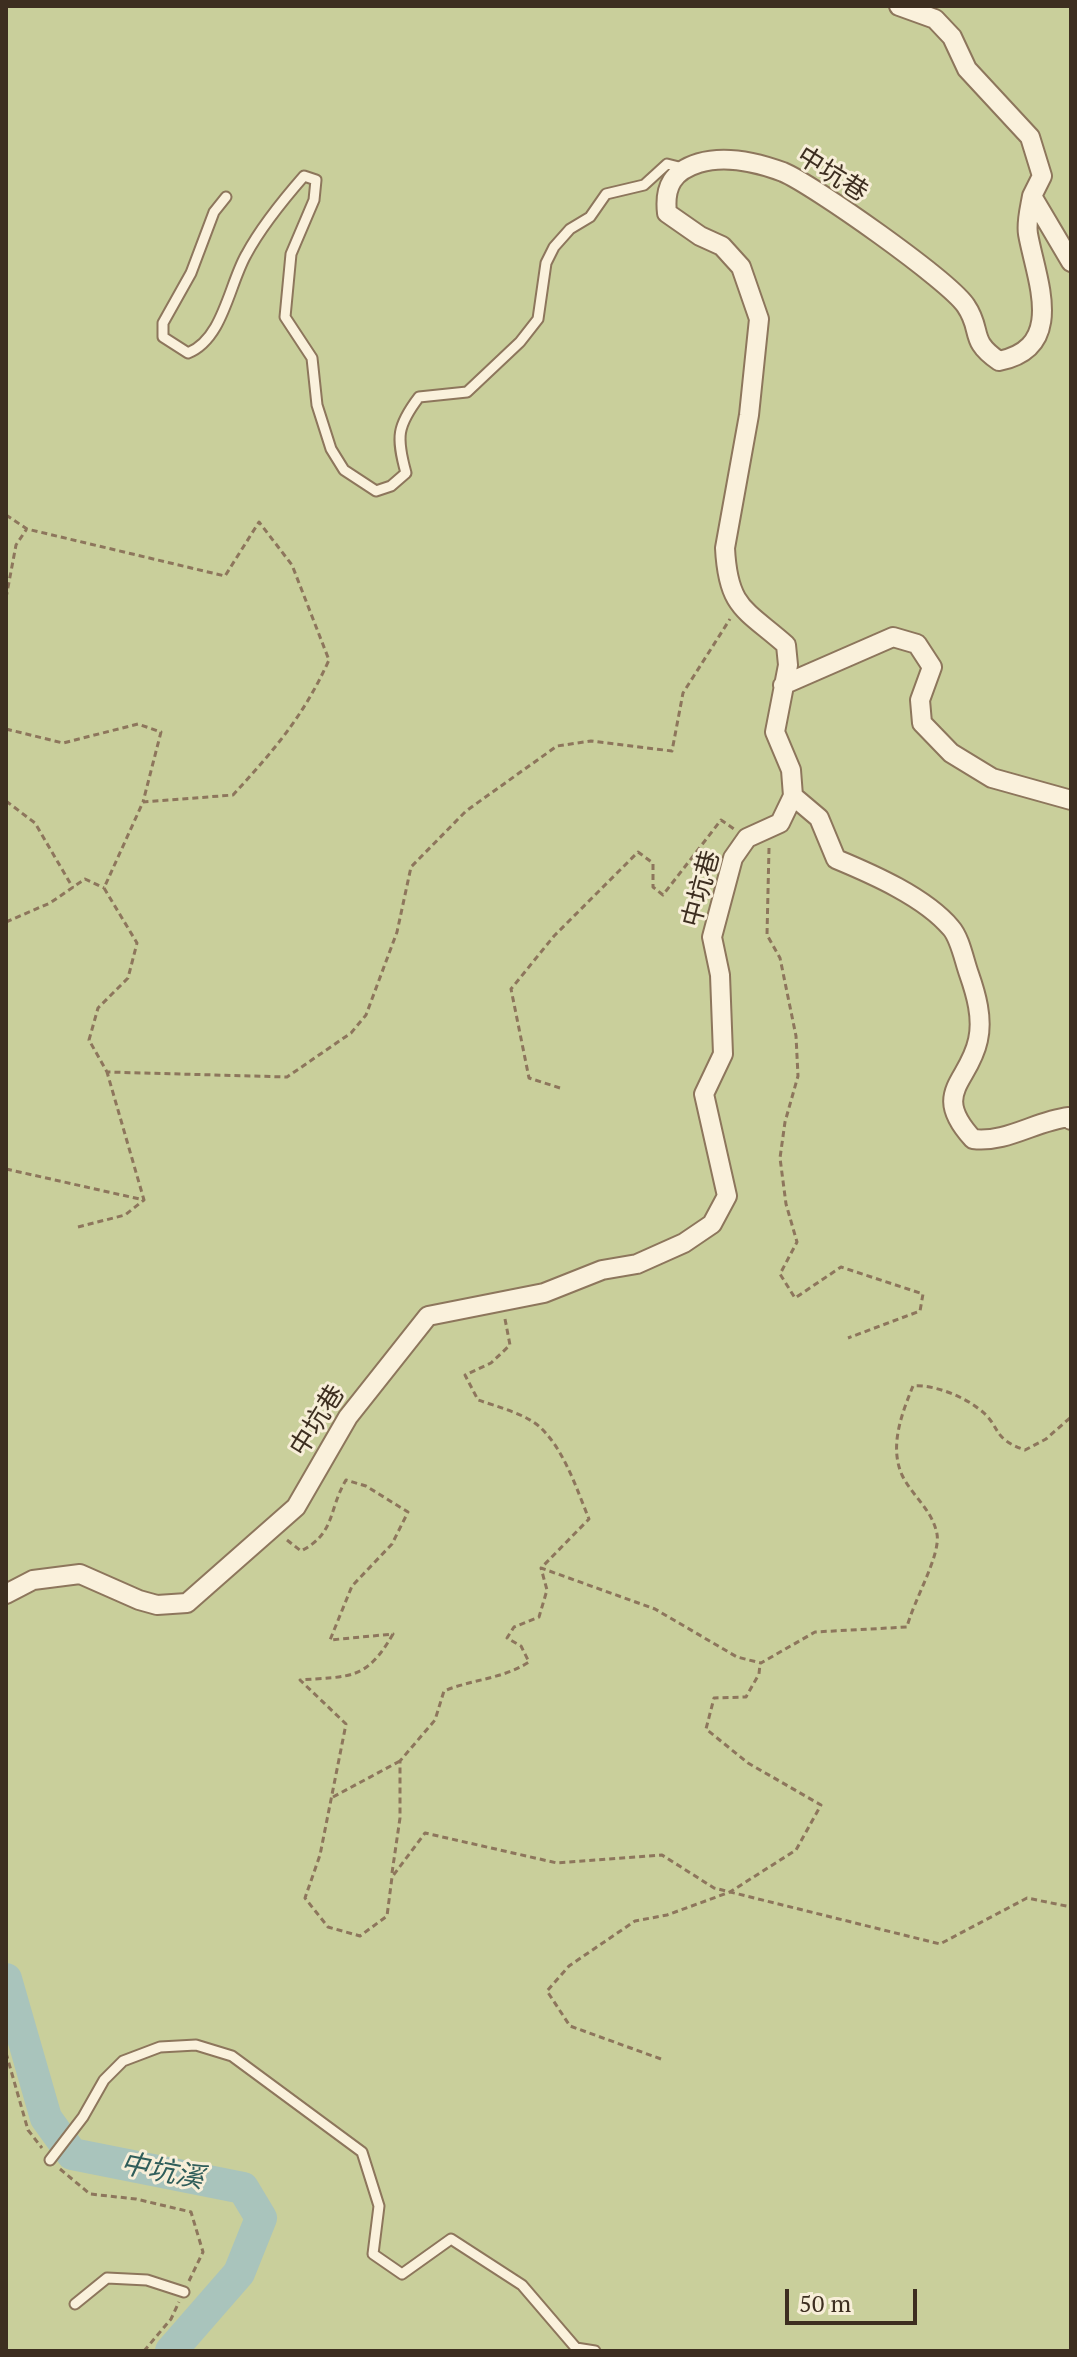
<!DOCTYPE html>
<html>
<head>
<meta charset="utf-8">
<style>
	body { margin:0 }
	#map { position:relative; width:1077px; height:2357px; overflow:hidden; background:#f0e4c8; font-family:"PT Serif",serif }
	canvas { display:block }
	.frame { position:absolute; inset:0; border:8px solid #3d2e20; pointer-events:none }
	.scale { position:absolute; left:785px; top:2289px; width:132px; height:36px; box-sizing:border-box; border:4px solid #3d2e20; border-top:0; padding-left:10px; font-size:24px; line-height:28px; white-space:nowrap; color:#3d2e20; -webkit-text-stroke:6px #f7eed8; paint-order:stroke }
</style>
</head>
<body>
<div id="map">
<canvas width="1077" height="2357"></canvas>
<div class="frame"></div>
<div class="scale">50 m</div>
</div>
<script>
const g = document.querySelector('canvas').getContext('2d');
g.lineJoin = 'round';
function paint(path, color) {
  g.fillStyle = color;
  g.fill(path, 'evenodd');
}
function trace(path, color, width, dash) {
  g.strokeStyle = color;
  g.lineWidth = width;
  g.lineCap = dash ? 'butt' : 'round';
  g.setLineDash(dash || []);
  g.stroke(path);
}
function label(font, color, halo, rows, align = 'center') {
  g.font = font + ' "PT Serif","Noto Sans TC",serif';
  g.lineWidth = 6;
  g.setLineDash([]);
  g.textBaseline = 'middle';
  g.strokeStyle = halo;
  g.fillStyle = color;
  for (const [text, x, y, turn = 0] of rows) {
    g.save();
    g.translate(x, y);
    g.rotate((+turn || 0) * Math.PI / 180);
    g.textAlign = isNaN(turn) ? turn : align;
    if (halo) g.strokeText(text, 0, 0);
    g.fillText(text, 0, 0);
    g.restore();
  }
}
const green = new Path2D(`
	M6,6H1071V2351H6Z`);
const river = new Path2D(`
	M6,1979L46,2118L72,2154L243,2188L261,2218L239,2273L171,2351`);
const path = new Path2D(`
	M6,515L27,529L225,576L259,522L292,565L329,660C303,717 275,749 233,795L143,802L104,888L137,943L128,978L98,1008L89,1040L107,1072L287,1077L351,1033L366,1015L397,932L411,867L466,811L557,746L591,741L672,751L683,693L730,619
	M6,598L16,545L26,530
	M6,729L63,743L138,724L161,732L143,802
	M6,801L35,823L73,888
	M769,848L767,935L780,958L796,1036L798,1076L785,1122L780,1158L786,1204L797,1242L780,1274L795,1298L841,1267L923,1294L920,1311L848,1338
	M6,922L50,903L85,879L104,888
	M560,1088L529,1078L511,989L554,936L638,852L653,863V887L663,895L721,820L734,829
	M6,1169L144,1200L107,1072
	M78,1227L125,1215L144,1200
	M505,1319L510,1345L491,1363L465,1375L478,1400C498,1407 527,1414 542,1429C565,1452 577,1490 589,1519L541,1568L655,1609L737,1657L761,1663L815,1632L907,1627C913,1602 941,1555 937,1534C932,1509 912,1496 902,1475C889,1446 902,1413 913,1386C932,1384 963,1396 979,1409C1002,1426 990,1438 1025,1450L1046,1439L1071,1417
	M287,1540L301,1551C336,1533 328,1510 346,1480L366,1486L408,1512L392,1544L352,1586L330,1640L393,1634C366,1681 350,1676 300,1680L346,1724L320,1855L305,1898L328,1927L360,1936L387,1916L392,1877L425,1833L557,1863L662,1855L714,1888L940,1944L1027,1898L1071,1907
	M333,1797L400,1761
	M392,1873L400,1818V1761L435,1720L444,1691C473,1679 503,1679 529,1662L521,1646L507,1638L514,1627L539,1617L547,1590L541,1568
	M6,2053L28,2130L42,2148
	M661,2059L570,2026L547,1991L569,1966L635,1921L667,1915L730,1892L796,1850L821,1805L748,1763L706,1729L714,1698L746,1697L759,1674L760,1664
	M60,2169L90,2194L136,2199L191,2212L203,2252L189,2281
	M144,2351L171,2319L179,2302`);
const lane = new Path2D(`
	M226,197L214,212L191,273L163,323V337L188,353C223,339 229,285 246,255C261,227 283,200 304,176L316,180L314,200L291,254L285,317L312,358L317,405L331,449L344,470L376,491L391,486L406,473C396,437 397,426 419,397L467,392L520,342L538,319L546,263L554,247L570,229L590,217L606,194L644,185L667,164L683,168
	M50,2160L83,2117L104,2080L123,2061L160,2047L196,2045L232,2056L362,2152L379,2206L373,2254L402,2274L451,2239L522,2285L576,2348L595,2351
	M75,2304L107,2278L147,2280L184,2292`);
const street = new Path2D(`
	M899,6L935,19L952,37L967,69L1030,137L1042,176L1032,196
	M783,685L893,637L917,644L932,667L920,700L922,723L951,753L992,778L1071,800
	M793,796L819,818L836,859C872,874 925,897 951,928C960,938 964,960 969,974C976,994 983,1018 978,1040C969,1083 930,1092 973,1139C1007,1143 1035,1121 1069,1117L1071,1120
	M6,1594L33,1580L80,1574L139,1600L157,1605L187,1603L296,1507L348,1417L428,1316L544,1293L602,1270L637,1264L684,1243L712,1224L727,1196L704,1094L723,1054L720,975L712,937L733,858L747,838L780,823L793,796L791,770L775,732L788,665L786,645C745,609 728,608 725,548L749,415L759,319L741,267L722,246L700,236L667,213C664,186 673,171 699,163C726,155 756,162 783,172C812,184 950,281 966,306C983,331 968,340 999,361C1067,347 1036,279 1028,234C1026,222 1030,208 1032,196L1071,262`);
const streetNames = [
	["中坑巷",832,175,32],
	["中坑巷",702,889,-75],
	["中坑巷",318,1421,-58]
];
const waterNames = [
	["中坑溪",162,2172,11]
];
paint(green, '#c9cf9b');
trace(river, '#a9c4bc', 32);
trace(lane, '#8d765c', 13);
trace(street, '#8d765c', 22);
trace(path, '#8d765c', 3, [6, 4]);
trace(lane, '#faf1dc', 9);
trace(street, '#faf1dc', 18);
label('26px', '#3d2e20', '#f7eed8', streetNames);
label('italic 28px', '#2f5d5a', '#f7eed8', waterNames);
</script>
</body>
</html>
